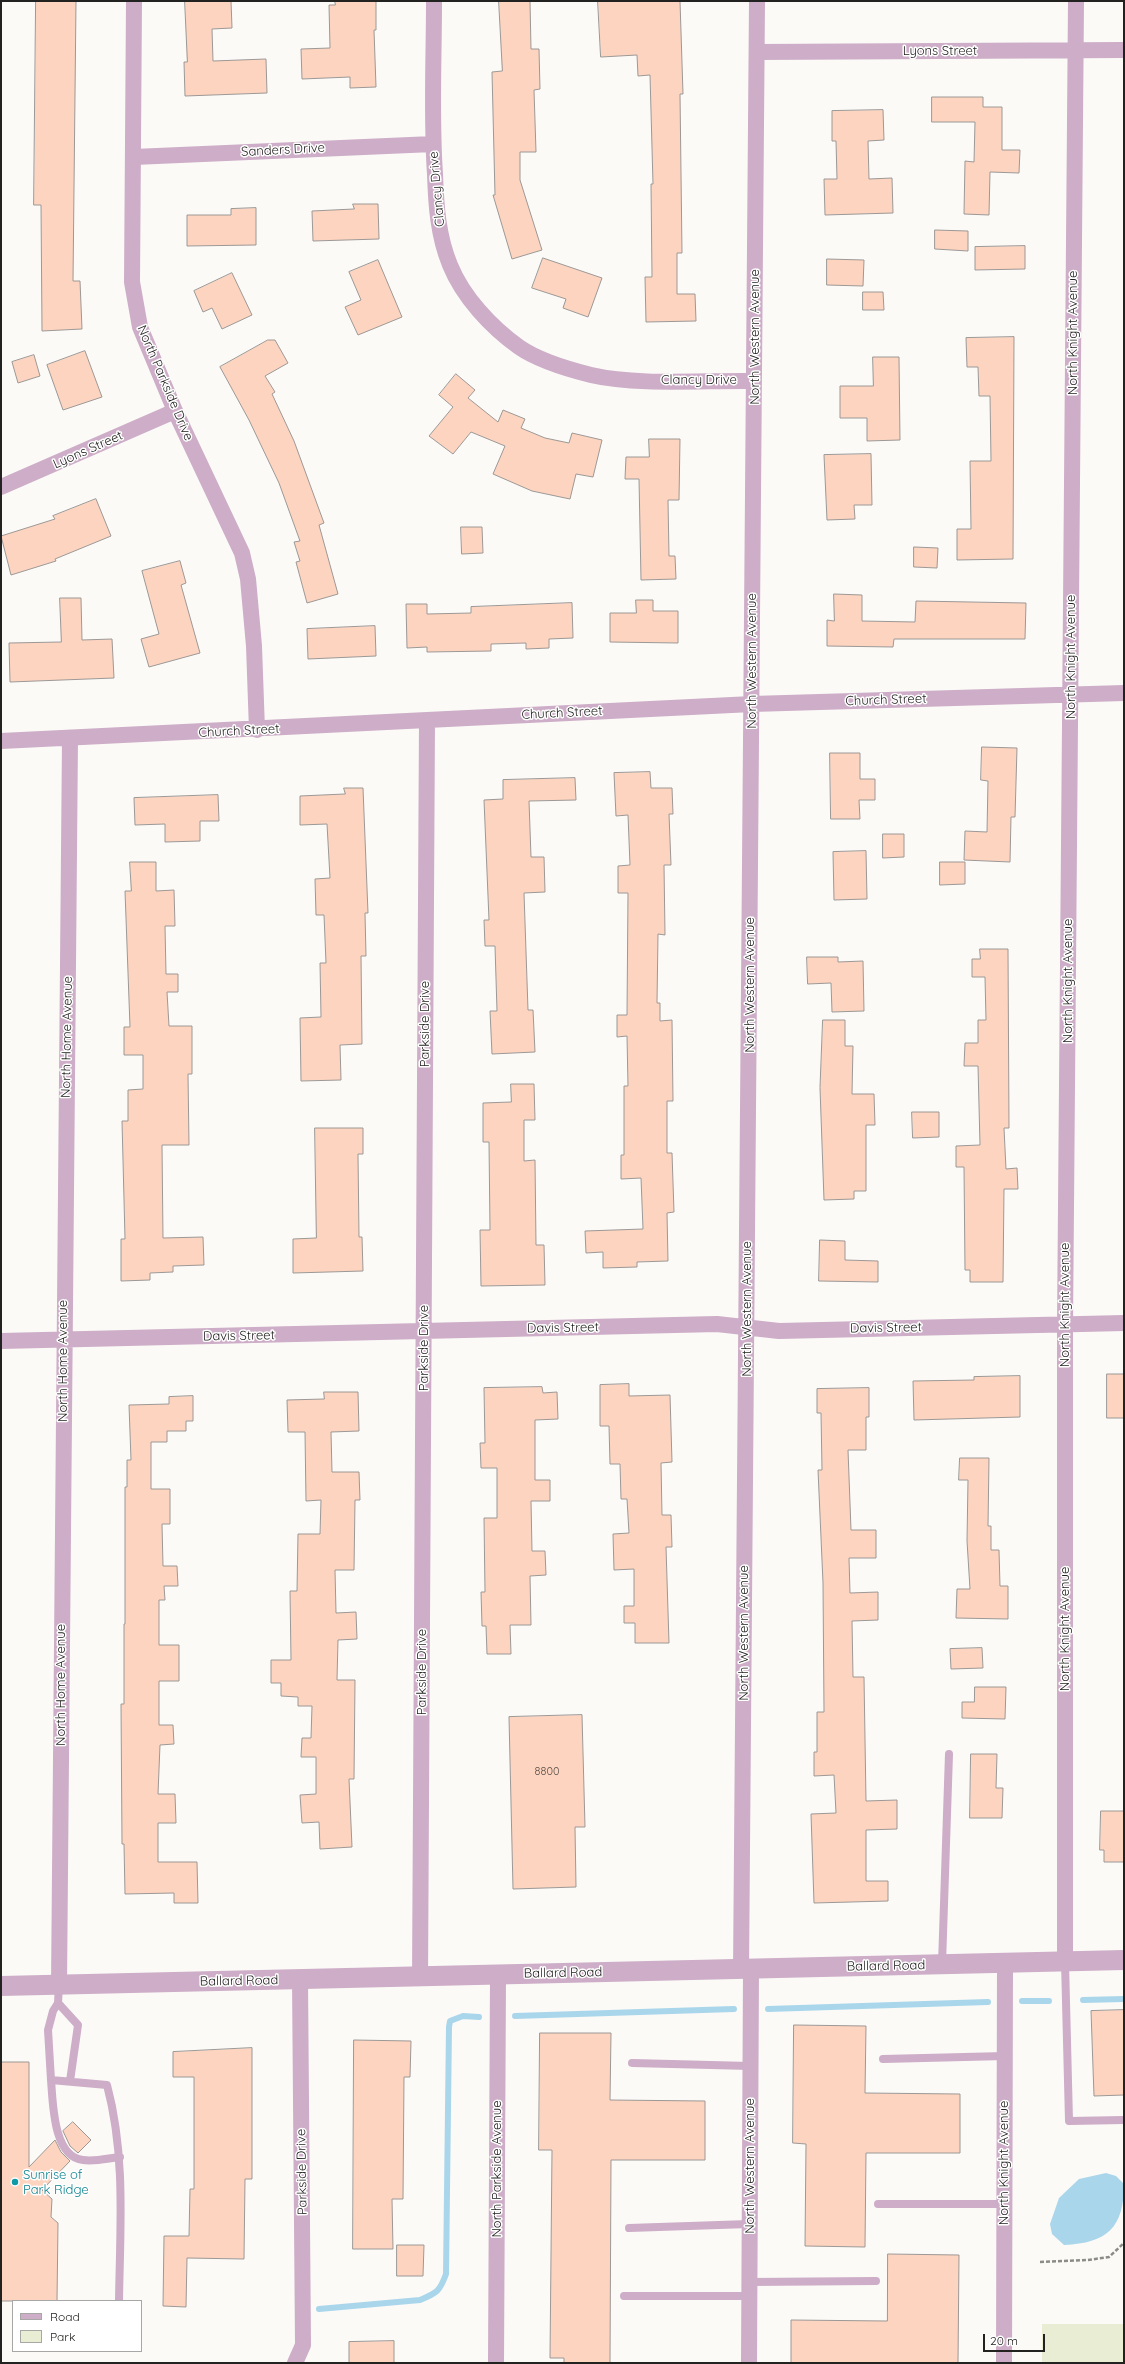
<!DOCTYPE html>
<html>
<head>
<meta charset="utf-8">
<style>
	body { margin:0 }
	#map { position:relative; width:1125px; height:2364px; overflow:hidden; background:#fbfaf7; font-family:Quicksand,sans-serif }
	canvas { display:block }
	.frame { position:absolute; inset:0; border:2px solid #222220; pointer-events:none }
	.legend { position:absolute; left:12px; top:2300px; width:130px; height:52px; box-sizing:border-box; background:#fff; border:1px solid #a7a7a6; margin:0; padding:5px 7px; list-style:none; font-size:12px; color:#222220 }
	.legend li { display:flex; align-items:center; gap:8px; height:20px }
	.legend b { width:20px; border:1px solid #a7a7a6 }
	.scale { position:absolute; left:983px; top:2334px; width:62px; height:18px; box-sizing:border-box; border:2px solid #222220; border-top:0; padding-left:5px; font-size:12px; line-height:14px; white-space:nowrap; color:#222220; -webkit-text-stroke:3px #fff; paint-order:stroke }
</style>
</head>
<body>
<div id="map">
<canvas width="1125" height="2364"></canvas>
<div class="frame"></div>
<ul class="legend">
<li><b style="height:5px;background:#cdadc7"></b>Road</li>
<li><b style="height:11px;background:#e8edd4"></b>Park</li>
</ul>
<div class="scale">20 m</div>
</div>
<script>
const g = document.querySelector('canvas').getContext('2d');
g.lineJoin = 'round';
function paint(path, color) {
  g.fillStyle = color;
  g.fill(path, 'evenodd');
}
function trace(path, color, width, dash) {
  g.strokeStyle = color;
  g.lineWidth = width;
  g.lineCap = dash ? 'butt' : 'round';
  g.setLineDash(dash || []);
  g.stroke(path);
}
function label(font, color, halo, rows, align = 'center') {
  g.font = font + ' Quicksand,sans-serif';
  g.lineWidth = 3;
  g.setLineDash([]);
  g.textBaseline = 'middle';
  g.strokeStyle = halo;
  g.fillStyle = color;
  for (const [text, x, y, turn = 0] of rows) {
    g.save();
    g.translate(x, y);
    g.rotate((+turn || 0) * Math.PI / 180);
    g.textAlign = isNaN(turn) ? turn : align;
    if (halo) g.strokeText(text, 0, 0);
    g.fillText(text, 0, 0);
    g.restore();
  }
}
const green = new Path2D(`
	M1042,2324H1124V2363H1042Z`);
const water = new Path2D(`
	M1106,2173L1116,2176L1124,2184C1124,2228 1107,2243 1064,2245L1052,2234L1050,2224L1059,2198L1079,2179Z`);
const stream = new Path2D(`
	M1083,2000L1124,1999
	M1022,2001H1049
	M768,2009L988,2002
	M515,2016L734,2009
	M319,2309L420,2300C437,2293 440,2291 446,2274L449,2027L450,2021L463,2016L479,2017`);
const building = new Path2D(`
	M36,1H76L73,281H80L82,329L42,331L41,205H34Z
	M185,1H231L232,28L212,29L213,61L266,59L267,93L185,96L184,62H187Z
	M335,1H376V30H374L376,87L350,88V77L302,79L301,49L330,48L329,5H335Z
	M499,1H530L531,49H539L540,89L534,90L536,152H520V180L542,250L512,259L493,195H495L492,72L502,71Z
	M598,1H680L683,94H680L682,253H677V294H695L696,321L646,322L645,277H652L651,184H653L650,75L638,76L637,55L601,57Z
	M932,97H983V107H1002V150H1020L1019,173L990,172L989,215L964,214L965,161L974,162L975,122H932Z
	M883,110L884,140L868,141L869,179L892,178L893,213L825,215L824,179H837L836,141H832V111Z
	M353,204H378L379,239L313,241L312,211L354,209Z
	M256,208V245L187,246V215H231V209Z
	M935,230L968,231V251L935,249Z
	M1025,246V269L975,270V247Z
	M543,258L602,278L588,317L563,308L566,299L532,288Z
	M827,259L864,260L863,286L827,285Z
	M378,260L402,317L358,335L345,307L361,300L349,272Z
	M232,273L252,315L222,329L212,308L203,312L194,291Z
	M863,292H883L884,310H863Z
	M1014,337L1013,559L957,560V529H971L970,461H991L990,396H979L978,367H967L966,338Z
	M268,340H275L288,363L265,376L275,392L272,394L294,441L324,523L319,525L338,594L307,603L296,562L300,561L294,542L300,541L279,483L249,420L220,367Z
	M85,351L102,397L63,410L47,365Z
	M34,355L40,376L18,383L12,362Z
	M873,357H899L900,440L867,441V418H840V386H873Z
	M456,374L475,390L468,398L498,422L503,410L525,419L521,428L545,438L569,443L572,433L602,440L593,477L576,474L570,499L532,491L493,474L505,446L471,432L453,454L429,436L453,407L439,395Z
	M649,439H680L679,500H668L669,556H675L676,579L641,580L639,479H625L626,457H649Z
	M871,454L872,505H854L855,519L827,520L824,455Z
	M96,499L111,536L55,559L56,561L11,575L1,536L55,519L53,516Z
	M461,527H482L483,553L462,554Z
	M914,547L938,548L937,568L914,567Z
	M180,561L186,583L181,585L200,653L149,667L141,639L159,634L142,571Z
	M834,594L862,595V621L915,622L916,601L1026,603L1025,639H894L893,647L827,646V620L834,621Z
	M60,598H81L82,640L112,639L114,678L10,682L9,643L61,642Z
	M636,600H653V611H678V643L610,642V613H636Z
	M572,603L573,638L549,639V648L526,649V643L491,644V651L427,652V647L407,648L406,604H427V614L471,613V607Z
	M375,626L376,656L308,659L307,629Z
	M982,747L1017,748L1015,817H1011L1010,862L964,860L965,831L987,832L988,781L981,780Z
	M830,753H860V779H875V800H859L860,819H831Z
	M650,772L651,788H672L673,814H669L671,865H664L665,935L658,934L657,1003H660V1021L672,1020L673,1101H667V1153H672L674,1212L667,1213L668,1261L637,1262V1267L603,1268V1252L586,1253L585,1231L643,1229L641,1178L621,1179V1155H624V1086H628L627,1036L617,1037V1015H627L628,893H618V866L630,865L628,815L616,816L614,773Z
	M575,778L576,800L529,801L531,857H544L545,892L524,893L528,1010H533L535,1052L492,1054L490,1011H497L495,946H485L484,920H489L484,800L503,799V780Z
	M344,788H363L368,913H365L366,956H361L362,1044L340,1045L341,1080L301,1081L300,1018L321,1017L320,963H326L324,915H316L315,879L330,878L327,824L300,825V796L345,794Z
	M218,795L219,821H200V841L165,842V824L135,825L134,798Z
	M883,834H904V857L883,858Z
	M866,851L867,899L834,900L833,852Z
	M130,862H156V891L174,890L175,926H165L166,974H178V992H167L169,1026H192V1074H188L189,1145H162L163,1238L203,1237L204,1265L173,1266V1272L150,1273V1280L121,1281V1239H125L122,1121H128V1090L143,1089V1055H124V1027H130L125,891H131Z
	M940,862H965V884L940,885Z
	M980,949H1008L1009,1128H1004L1006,1169L1017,1168L1018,1189H1004L1003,1282H970V1270H965L964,1167H956V1146L980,1145L978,1066H964L965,1043H978V1020H986L985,977H972V959H980Z
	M807,957H838V962L863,961L864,1011L832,1012L831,983L808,984Z
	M823,1020H845V1046H853L852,1094H874L875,1125H866V1191H854V1199L824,1200L820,1088Z
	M511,1084H534L535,1120H524V1161L535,1160L536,1245H544L545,1285L481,1286L480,1230H490L489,1142H483V1103L511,1102Z
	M912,1112H939V1137L913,1138Z
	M315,1128H363V1154H358L359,1237H362L363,1271L293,1273V1239L316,1238Z
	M820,1240L845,1241V1260L878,1261V1282L819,1281Z
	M1107,1374H1124V1418H1107Z
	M1020,1376V1417L914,1420L913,1381L974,1380V1377Z
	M629,1384V1396L670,1395L672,1462L661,1463L662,1515H671L672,1547H666L669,1643H635V1623H624V1606H634V1569L614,1570L613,1534L629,1533L627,1499H621L620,1464H610L609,1426H600V1385Z
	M542,1387L543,1393L557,1392L558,1419L535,1420V1480H550V1501H531L532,1551H545L546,1575L530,1576L531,1625H510L511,1654H487L486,1626H482L481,1592H485L484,1518H497V1468H481L480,1443H485L484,1388Z
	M869,1388V1417H866V1450H848L851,1530H876V1558H849L850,1593L878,1592V1620L852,1621L853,1677H864L866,1801L897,1800V1829L866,1830V1881H888V1901L814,1903L811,1814L836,1813L834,1775L814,1776V1752H817V1712H824L823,1583L818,1470H822L821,1413H817V1389Z
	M324,1392H358L359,1431L331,1432L332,1472H359L360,1500H355L354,1570H335L336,1613L356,1612L357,1639L338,1640L337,1680H355L354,1779H349L352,1847L320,1849L319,1822L302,1823L300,1795L316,1794V1757H301L302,1738H311L312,1706H298V1697L281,1696V1683H271V1660H291L290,1591H297L298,1534H320L321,1500L306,1501L305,1432H288L287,1400L324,1399Z
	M193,1396V1421H186V1431H167V1442H151V1489H170V1524H162L163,1566H177L178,1586H164L165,1600H159V1645H179V1681H159V1725H173L174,1744L160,1745L158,1794H175L176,1823H158V1862H197L198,1903H174V1893L125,1894L124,1844H122L121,1704H124V1624H125V1487H127V1460H131L129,1405L169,1404V1397Z
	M960,1458H989L988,1526H991V1550H999L1000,1586H1008V1619L956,1618L957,1589H970L967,1541L968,1480H959Z
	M982,1648L983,1668L951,1669L950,1649Z
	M975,1687H1006L1005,1719L962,1718V1702H974Z
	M582,1715L585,1827H575L576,1887L513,1889L509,1717Z
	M971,1754H997L996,1788H1003L1002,1818H970Z
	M1101,1811H1124V1862H1104V1850H1100Z
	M1124,2010V2095L1094,2096L1091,2011Z
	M794,2025L866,2026L865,2093L960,2094V2153H866L865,2247L805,2246L806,2144L793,2143Z
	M540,2033H611L610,2100L705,2101V2160H611L610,2363H564V2358H550L552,2150H539Z
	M354,2040L411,2041L410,2077H404L403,2199H392L393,2249H353Z
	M252,2048V2179H245L244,2259L187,2258L186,2307L163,2306L164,2236H189L190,2189H194V2077H173V2052Z
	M1,2062H29V2167L55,2140L61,2152L70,2161L42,2190L52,2199L51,2217L58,2223L57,2301H1Z
	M73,2122L91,2140L78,2153L70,2146L63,2131Z
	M397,2245H424L423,2276H397Z
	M888,2254L959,2255L958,2363H791V2320L887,2321Z
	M394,2341V2363H349V2342Z`);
const path = new Path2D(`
	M1040,2262L1088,2260L1109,2257L1124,2243`);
const service = new Path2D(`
	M1065,1962L1069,2121L1124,2120
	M942,1964L949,1754
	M59,1985L58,2003L53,2011L48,2030L51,2080L107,2085C126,2156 120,2229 119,2301
	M58,2003L78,2025L70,2081
	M883,2059L1005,2056
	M632,2063L750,2066
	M51,2080C53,2103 53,2157 83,2160C95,2162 109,2158 120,2157
	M878,2204H1004
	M629,2228L749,2224
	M749,2282L876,2281
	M624,2296H749`);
const minor = new Path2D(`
	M134,1L132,282L140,327L175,411L242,553L248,579L254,646L257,730
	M434,1C434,59 431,117 435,174C436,205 438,236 450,265C463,297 491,327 519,347C539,361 567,369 591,375C638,386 705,380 754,381
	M757,52L1124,50
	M134,157L433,144
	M1,487L175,411
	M1,741L752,704L1124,693
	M1,1341L717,1324L779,1331L1124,1323
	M1065,1962V1324L1076,1
	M741,1969L757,1
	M420,1977L427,720
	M59,1985L70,738
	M295,2363L303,2345L300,1979
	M496,2363L498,1975
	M749,2363L751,1969
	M1004,2363L1005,1963`);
const tertiary = new Path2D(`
	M1,1986L1124,1960`);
const markers = [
	[15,2182,4,"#0f9aa8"]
];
const numberNames = [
	["8800",547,1772]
];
const streetNames = [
	["Lyons Street",940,51],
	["Sanders Drive",283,150,-3],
	["Clancy Drive",437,189,-95],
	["North Knight Avenue",1073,333,-90],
	["North Western Avenue",755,337,-90],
	["Clancy Drive",699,380],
	["North Parkside Drive",165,383,67],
	["Lyons Street",88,450,-24],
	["North Knight Avenue",1071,657,-90],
	["North Western Avenue",752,661,-90],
	["Church Street",886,700,-2],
	["Church Street",562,713,-3],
	["Church Street",239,731,-3],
	["North Knight Avenue",1068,981,-90],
	["North Western Avenue",750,985,-90],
	["Parkside Drive",425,1024,-90],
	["North Home Avenue",67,1037,-89],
	["North Knight Avenue",1065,1305,-90],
	["North Western Avenue",747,1309,-90],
	["Davis Street",563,1328,-1],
	["Davis Street",886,1328,-1],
	["Davis Street",239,1336,-1],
	["Parkside Drive",424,1348,-90],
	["North Home Avenue",63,1361,-90],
	["North Knight Avenue",1065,1629,-90],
	["North Western Avenue",744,1633,-90],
	["Parkside Drive",422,1672,-90],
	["North Home Avenue",61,1685,-90],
	["Ballard Road",886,1966,-1],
	["Ballard Road",563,1973,-1],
	["Ballard Road",239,1981,-1],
	["North Knight Avenue",1004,2163,-90],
	["North Western Avenue",750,2166,-90],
	["North Parkside Avenue",497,2169,-90],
	["Parkside Drive",302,2172,-91]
];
const cultureNames = [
	["Sunrise of",23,2175],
	["Park Ridge",23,2190]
];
paint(green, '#e8edd4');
paint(water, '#aad6eb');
trace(stream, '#aad6eb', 6);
paint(building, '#fdd4bf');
trace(building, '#9c9896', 1);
trace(path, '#8b8b88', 2.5, [4, 2]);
trace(service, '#cdadc7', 8);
trace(minor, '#cdadc7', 16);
trace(tertiary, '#cdadc7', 20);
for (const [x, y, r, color] of markers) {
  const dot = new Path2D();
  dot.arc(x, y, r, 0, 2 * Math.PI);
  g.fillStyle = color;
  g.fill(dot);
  trace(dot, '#fff', 1.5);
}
label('11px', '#594e48', null, numberNames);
label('13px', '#222220', '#fff', streetNames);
label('13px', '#0d838f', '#fff', cultureNames, 'left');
</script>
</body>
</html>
